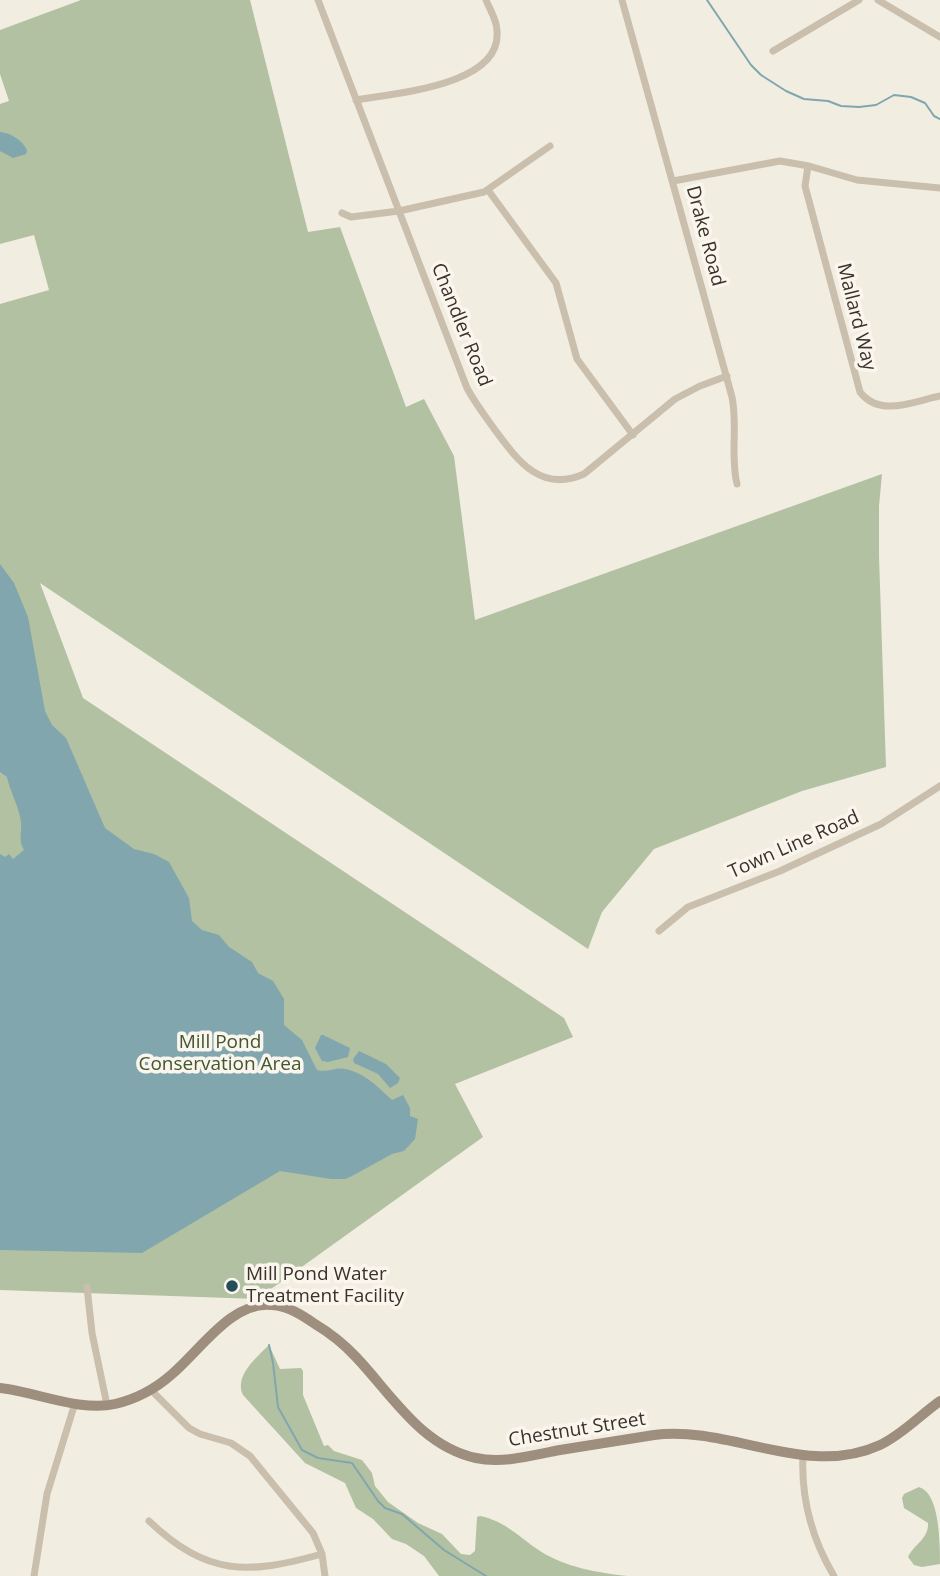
<!DOCTYPE html>
<html>
<head>
<meta charset="utf-8">
<style>
	body { margin:0 }
	canvas { display:block; background:#f2ede1 }
</style>
</head>
<body>
<canvas width="940" height="1576"></canvas>
<script>
const g = document.querySelector('canvas').getContext('2d');
g.lineJoin = 'round';
function paint(path, color) {
  g.fillStyle = color;
  g.fill(path, 'evenodd');
}
function trace(path, color, width, dash) {
  g.strokeStyle = color;
  g.lineWidth = width;
  g.lineCap = dash ? 'butt' : 'round';
  g.setLineDash(dash || []);
  g.stroke(path);
}
function label(font, color, halo, rows, align = 'center') {
  g.font = font + ' "Open Sans",sans-serif';
  g.lineWidth = 7;
  g.setLineDash([]);
  g.textBaseline = 'middle';
  g.strokeStyle = halo;
  g.fillStyle = color;
  for (const [text, x, y, turn = 0] of rows) {
    g.save();
    g.translate(x, y);
    g.rotate((+turn || 0) * Math.PI / 180);
    g.textAlign = isNaN(turn) ? turn : align;
    if (halo) g.strokeText(text, 0, 0);
    g.fillText(text, 0, 0);
    g.restore();
  }
}
const green = new Path2D(`
	M81,0H250L308,232L340,227L406,407L424,399L454,456L475,620L882,474L879,506V556L886,767L802,791L654,849L602,912L588,949L40,583L83,698L564,1018L573,1037L455,1084L483,1137L257,1299L0,1290V304L49,290L34,235L0,244V104L9,101L0,74V30Z
	M269,1345L280,1369L301,1368L303,1371V1395L324,1446L328,1445L334,1451L362,1460L372,1473L375,1486L388,1502L418,1523L442,1534L461,1554L470,1555L475,1551L477,1517L480,1516C505,1521 519,1537 540,1551C565,1567 598,1573 628,1576H439L424,1556L406,1544L392,1539L373,1519L356,1508L345,1483L305,1463L243,1395C234,1376 256,1358 269,1345Z
	M919,1487C940,1493 940,1544 940,1564L922,1567L914,1565L908,1557C914,1544 929,1539 928,1523L904,1508L902,1498L904,1494Z`);
const water = new Path2D(`
	M0,132C11,133 22,140 27,150L26,154L13,158L0,151Z
	M0,564L14,583L28,617L45,711L52,725L66,738L105,828L134,849L154,854L169,862L189,898L192,921L202,930L219,935L229,947L252,962L258,973L273,981L284,999V1025L302,1040L317,1070C328,1073 335,1067 345,1069C365,1073 378,1087 392,1100L403,1095L410,1108V1116L418,1119L415,1139L404,1151L392,1154L352,1176L345,1179H331L280,1171L142,1253L0,1250V854L5,857L9,854L13,859L24,850C18,841 22,832 21,822C19,806 10,792 7,777L0,772Z
	M321,1035H323L350,1048L348,1057L328,1062L322,1061L315,1048Z
	M359,1051L386,1064L400,1078L398,1083L390,1088L378,1074L354,1063L353,1059Z`);
const stream = new Path2D(`
	M707,0L751,65L761,75L786,91L804,99L828,101L841,106L859,107L876,105L894,95L911,97L925,103L934,116L940,119
	M269,1345L273,1363L278,1407L302,1450L318,1458L352,1463L378,1501L385,1508L402,1514L444,1550L486,1576`);
const street = new Path2D(`
	M318,0L467,388C475,403 485,416 495,430C518,461 541,493 584,474L675,399L700,386L727,376
	M622,0L732,397C738,426 730,456 737,484
	M878,0L940,37
	M773,51L859,0
	M356,100C394,93 502,86 497,31C497,20 490,10 486,0
	M808,166L805,186L860,392C880,418 914,401 940,396
	M673,181L780,161L809,166L857,180L940,188
	M488,190L556,283L577,359L633,435
	M342,213L351,217L399,211L484,192L550,146
	M659,931L688,907L780,871L881,824L940,786
	M87,1287L92,1333L107,1405
	M151,1390L189,1428L200,1434L231,1443L250,1456L313,1533L322,1554L325,1576
	M803,1455C801,1497 812,1539 834,1576
	M149,1521C207,1576 247,1575 322,1554
	M34,1576L47,1494L75,1403`);
const secondary = new Path2D(`
	M0,1388C36,1392 80,1412 115,1404C136,1399 155,1389 171,1375C199,1352 232,1300 272,1305C288,1306 302,1315 315,1324C330,1333 344,1344 356,1357C392,1395 421,1446 476,1458C503,1464 533,1455 560,1450C591,1445 623,1440 654,1435C730,1425 806,1479 880,1445C903,1434 920,1415 940,1401`);
const markers = [
	[232,1286,7,"#234e59"]
];
const streetNames = [
	["Drake Road",705,236,75],
	["Mallard Way",856,317,76],
	["Chandler Road",461,325,68],
	["Town Line Road",794,845,-24],
	["Chestnut Street",577,1430,-9]
];
const parkNames = [
	["Mill Pond",220,1043],
	["Conservation Area",220,1065]
];
const poiNames = [
	["Mill Pond Water",246,1275],
	["Treatment Facility",246,1297]
];
paint(green, '#b2c1a1');
paint(water, '#81a6ae');
trace(stream, '#81a6ae', 2);
trace(street, '#cabfad', 7);
trace(secondary, '#9e8e7e', 10);
for (const [x, y, r, color] of markers) {
  const dot = new Path2D();
  dot.arc(x, y, r, 0, 2 * Math.PI);
  g.fillStyle = color;
  g.fill(dot);
  trace(dot, '#faf6ee', 2.5);
}
label('19px', '#39322b', '#faf6ee', streetNames);
label('19px', '#435630', '#faf6ee', parkNames);
label('19px', '#39322b', '#faf6ee', poiNames, 'left');
</script>
</body>
</html>
